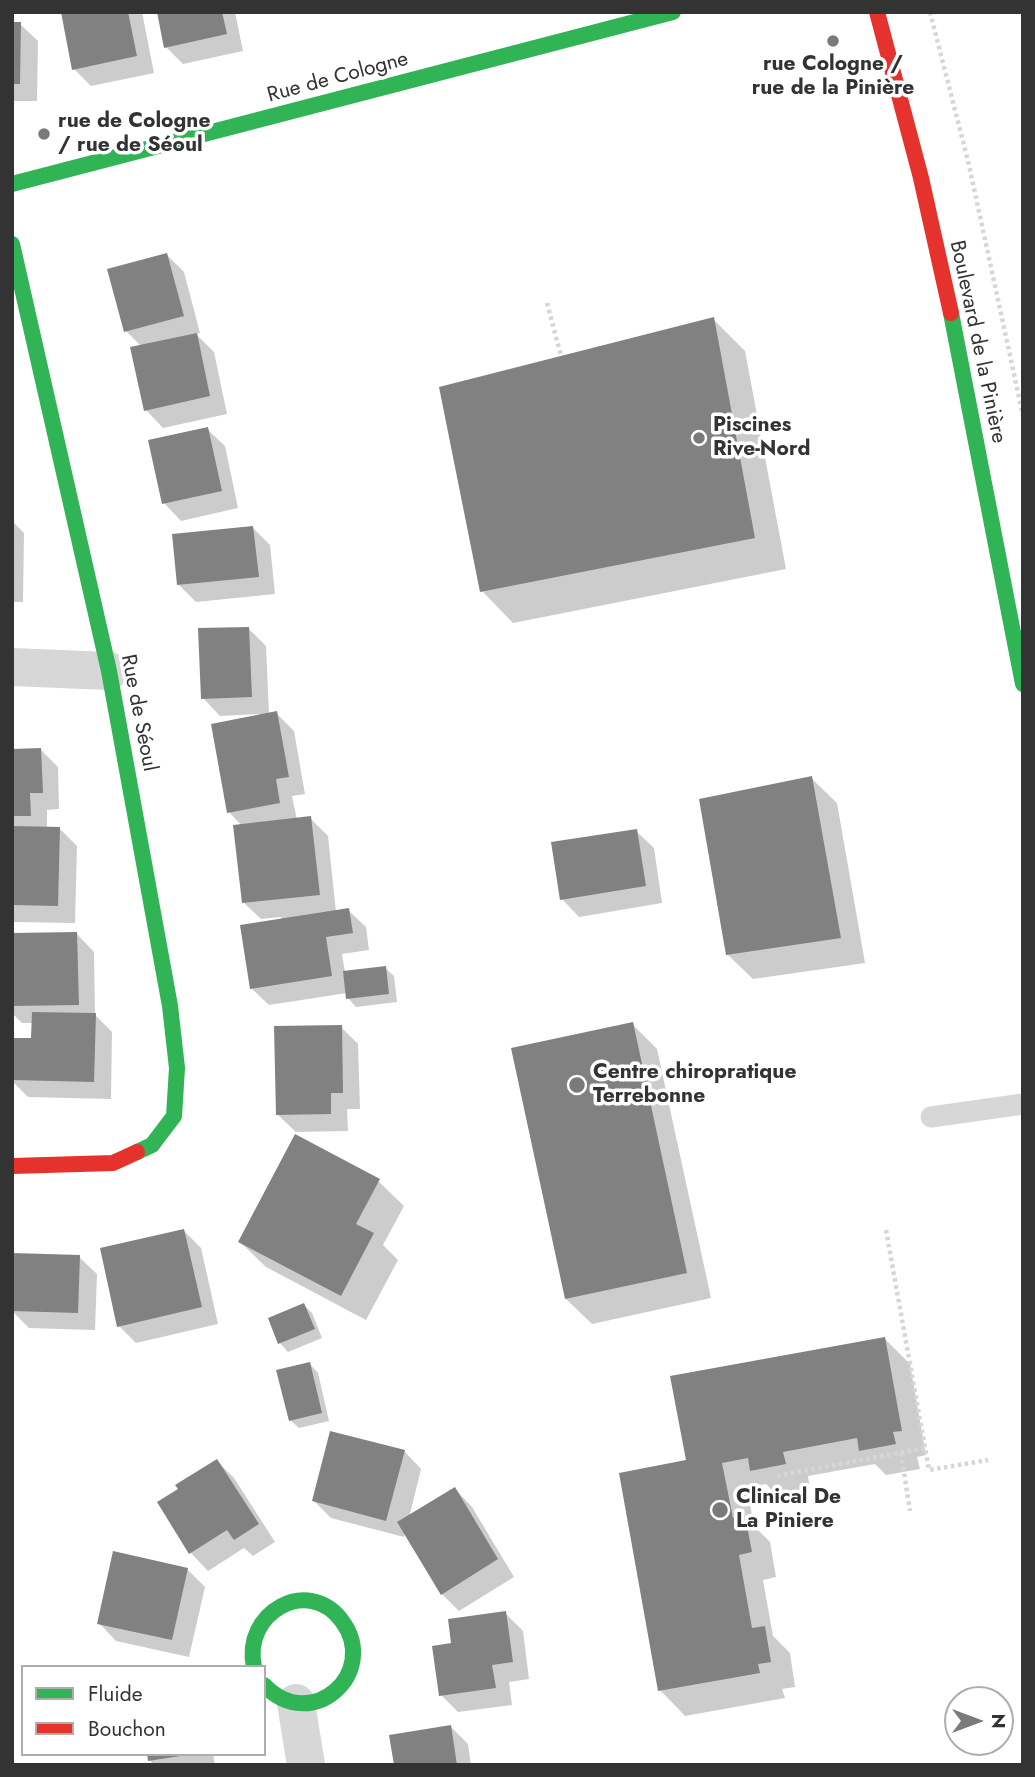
<!DOCTYPE html>
<html>
<head>
<meta charset="utf-8">
<style>
	body { margin:0 }
	#map { position:relative; width:1035px; height:1777px; overflow:hidden; background:#fff; font-family:Jost,sans-serif }
	canvas { display:block }
	.frame { position:absolute; inset:0; border:14px solid #333; pointer-events:none }
	.legend { position:absolute; left:21px; top:1665px; width:245px; height:91px; box-sizing:border-box; background:#fff; border:2px solid #adadad; margin:0; padding:9px 12px; list-style:none; font-size:21px; color:#333 }
	.legend li { display:flex; align-items:center; gap:14px; height:35px }
	.legend b { width:35px; border:2px solid #adadad }
	.north { position:absolute; left:944px; top:1686px; width:70px; height:70px; box-sizing:border-box; background:#fff; border:2px solid #adadad; border-radius:50%; rotate:90deg; font-size:19px; font-weight:700; line-height:28px; text-align:center; color:#333 }
	.north::after { content:''; display:block; margin:auto; width:24px; height:32px; background:#7a7a7a; clip-path:polygon(50% 0,100% 100%,50% 72%,0 100%) }
</style>
</head>
<body>
<div id="map">
<canvas width="1035" height="1777"></canvas>
<div class="frame"></div>
<ul class="legend">
<li><b style="height:9px;background:#30b455"></b>Fluide</li>
<li><b style="height:9px;background:#e5322d"></b>Bouchon</li>
</ul>
<div class="north">N</div>
</div>
<script>
const g = document.querySelector('canvas').getContext('2d');
g.lineJoin = 'round';
function paint(path, color) {
  g.fillStyle = color;
  g.fill(path, 'evenodd');
}
function trace(path, color, width, dash) {
  g.strokeStyle = color;
  g.lineWidth = width;
  g.lineCap = dash ? 'butt' : 'round';
  g.setLineDash(dash || []);
  g.stroke(path);
}
function label(font, color, halo, rows, align = 'center') {
  g.font = font + ' Jost,sans-serif';
  g.lineWidth = 7;
  g.setLineDash([]);
  g.textBaseline = 'middle';
  g.strokeStyle = halo;
  g.fillStyle = color;
  for (const [text, x, y, turn = 0] of rows) {
    g.save();
    g.translate(x, y);
    g.rotate((+turn || 0) * Math.PI / 180);
    g.textAlign = isNaN(turn) ? turn : align;
    if (halo) g.strokeText(text, 0, 0);
    g.fillText(text, 0, 0);
    g.restore();
  }
}
const shadow = new Path2D(`
	M62,12H142L154,73L91,86L74,69Z
	M159,12H235L243,51L183,64L166,47Z
	M12,24H20L38,41L37,101H12Z
	M167,255L184,272L200,333L196,334L214,352L227,414L163,428L146,410L142,347L126,331Z
	M713,319L745,351L786,569L513,623L482,591Z
	M207,429L225,446L238,508L181,521L164,503Z
	M12,521L24,533L23,602H12Z
	M253,528L270,545L275,594L196,602L178,584Z
	M248,628L266,646L269,715L276,713L294,731L305,794L292,796L297,820L310,818L328,836L336,912L348,910L366,927L369,950L342,954L345,972L385,968L394,976L397,1002L356,1007L348,998L347,993L269,1005L251,988L282,920L281,917L261,919L243,902L242,826L229,812L259,714L220,716L203,698Z
	M41,750L58,767L59,809L47,810V829H60L77,846L75,923L12,922V751Z
	M811,778L837,803L865,963L753,979L727,954Z
	M636,831L654,848L662,903L579,917L562,899Z
	M77,934L94,952L95,1015L112,1032L111,1099L28,1097L12,1081V1040H33V1023H22L12,1013V935Z
	M632,1024L657,1049L711,1298L592,1324L566,1299Z
	M341,1027L358,1044L360,1109H347L348,1131L296,1132L278,1115Z
	M378,1181L404,1206L383,1245L398,1260L366,1320L266,1267L240,1242Z
	M183,1230L201,1248L218,1324L136,1343L119,1326Z
	M79,1257L97,1274L95,1330L29,1328L12,1311V1283Z
	M304,1305L312,1313L322,1338L288,1352L280,1343Z
	M885,1339L910,1364L926,1455L917,1457L920,1469L886,1475L875,1464L808,1476L810,1489L777,1495L766,1484L747,1488L754,1526L770,1542L776,1577L763,1580L773,1636L790,1653L795,1687L782,1689L785,1698L685,1716L660,1690L688,1462Z
	M310,1364L318,1373L329,1421L299,1428L290,1420Z
	M404,1451L421,1469L409,1518L455,1489L472,1507L514,1577L459,1611L442,1594L405,1532L404,1537L331,1518L314,1501Z
	M217,1461L234,1478L275,1542L253,1556L244,1548L208,1571L191,1553L159,1503Z
	M187,1569L205,1587L189,1657L116,1641L99,1623Z
	M505,1613L523,1631L529,1679L509,1682L512,1705L458,1712L441,1695L453,1645Z
	M450,1726L468,1744L471,1765H396Z
	M138,1754H213L215,1765H154L150,1760L149,1755L140,1756Z`);
const building = new Path2D(`
	M61,12H128L137,56L72,70Z
	M157,12H222L227,34L164,48Z
	M12,22H21L20,84H12Z
	M167,253L184,316L124,332L107,269Z
	M714,317L755,538L480,592L439,387Z
	M197,333L210,396L144,411L130,347Z
	M208,427L222,491L162,504L148,440Z
	M253,526L259,577L177,585L172,534Z
	M249,627L252,697L201,699L198,628Z
	M277,711L289,777L276,779L280,803L227,813L211,724Z
	M41,748L43,793H30L31,816H12V749Z
	M812,776L841,938L726,955L699,799Z
	M311,816L320,895L242,903L233,825Z
	M12,826L60,827L58,906L12,905Z
	M637,829L646,886L560,900L551,842Z
	M349,908L353,933L326,937L332,976L250,989L240,925Z
	M77,932L79,1005L12,1006V933Z
	M386,966L389,994L346,999L343,971Z
	M32,1012L96,1013L94,1082L12,1080V1038H31Z
	M633,1022L687,1273L565,1299L511,1048Z
	M342,1025L343,1093H331V1114L276,1115L274,1026Z
	M295,1134L380,1179L356,1224L374,1233L341,1296L238,1242Z
	M184,1229L202,1307L117,1327L100,1248Z
	M12,1253L80,1255L78,1313L12,1311Z
	M304,1303L315,1329L278,1344L268,1318Z
	M885,1337L902,1431L893,1432L896,1444L859,1451L857,1438L783,1452L786,1464L750,1471L748,1458L722,1463L733,1518L745,1515L752,1552L739,1555L752,1628L765,1626L771,1662L758,1664L760,1673L658,1691L619,1473L686,1460L670,1376Z
	M310,1362L322,1413L289,1421L276,1370Z
	M330,1431L405,1450L386,1521L312,1501Z
	M217,1459L259,1524L234,1540L227,1530L189,1554L157,1502L178,1489L175,1485Z
	M455,1487L498,1559L441,1595L397,1522Z
	M113,1551L188,1568L172,1640L97,1624Z
	M506,1611L513,1662L492,1665L496,1688L439,1696L432,1646L451,1643L448,1619Z
	M451,1725L457,1765H394L389,1735Z
	M147,1754H179L180,1756L148,1761Z`);
const path = new Path2D(`
	M930,12L969,165L1023,416
	M547,303L561,356
	M886,1230L929,1470L988,1460
	M901,1453L910,1511
	M777,1476L925,1448`);
const lane = new Path2D(`
	M931,1117L1023,1104`);
const street = new Path2D(`
	M12,667L109,671
	M296,1703L306,1765`);
const fast = new Path2D(`
	M12,184L673,12
	M12,244L109,671L170,1006L177,1068L174,1116L152,1145L137,1152
	M951,313L1023,684
	M254,1667C242,1613 308,1575 342,1621C380,1672 312,1735 264,1685`);
const jam = new Path2D(`
	M877,12L921,178L951,313
	M12,1166L113,1163L137,1152`);
const markers = [
	[833,41,7,"#7a7a7a"],
	[44,134,7,"#7a7a7a"],
	[699,438,7,"#7a7a7a"],
	[577,1085,9,"#7a7a7a"],
	[720,1510,9,"#7a7a7a"]
];
const poiNames = [
	["rue Cologne /",833,65,"center"],
	["rue de la Pinière",833,89,"center"],
	["rue de Cologne",58,122],
	["/ rue de Séoul",58,146],
	["Piscines",713,426],
	["Rive-Nord",713,450],
	["Centre chiropratique",593,1073],
	["Terrebonne",593,1097],
	["Clinical De",736,1498],
	["La Piniere",736,1522]
];
const streetNames = [
	["Rue de Cologne",338,78,-15],
	["Boulevard de la Pinière",977,342,78],
	["Rue de Séoul",138,713,79]
];
paint(shadow, '#0003');
paint(building, '#818181');
trace(path, '#d6d6d6', 4.5, [3.5, 3.5]);
trace(lane, '#d7d7d7', 21);
trace(street, '#d7d7d7', 38);
trace(fast, '#30b455', 16);
trace(jam, '#e5322d', 16);
for (const [x, y, r, color] of markers) {
  const dot = new Path2D();
  dot.arc(x, y, r, 0, 2 * Math.PI);
  g.fillStyle = color;
  g.fill(dot);
  trace(dot, '#fff', 2.5);
}
label('bold 21px', '#333', '#fff', poiNames, 'left');
label('21px', '#333', '#fff', streetNames);
</script>
</body>
</html>
